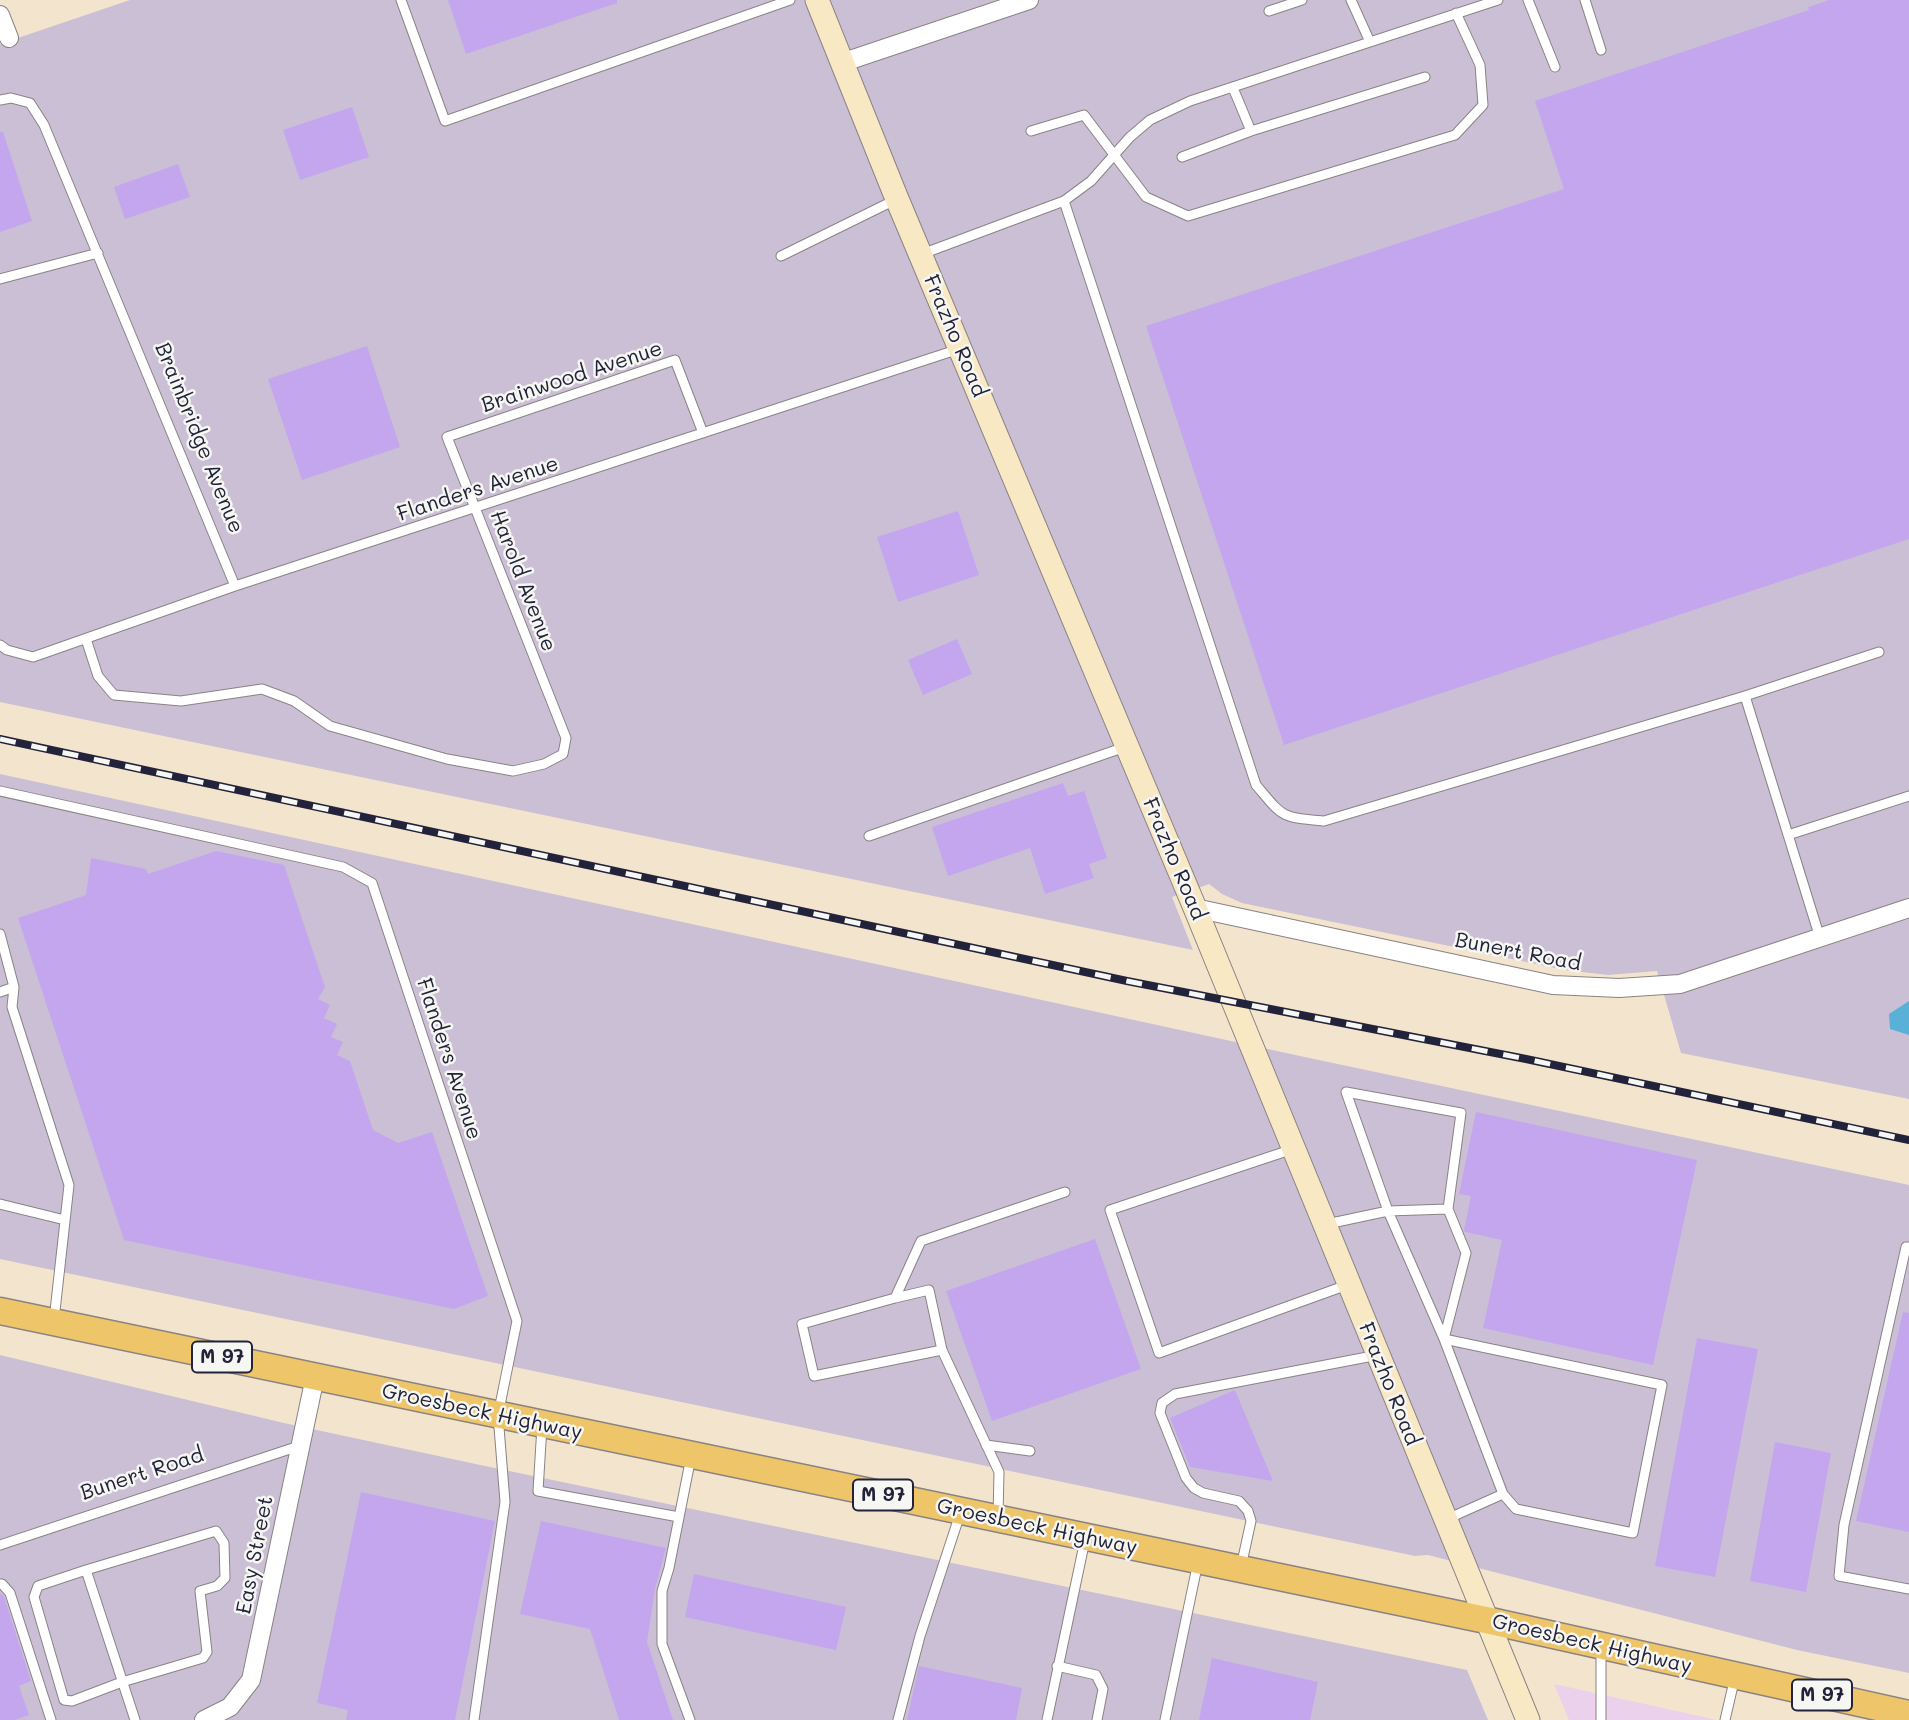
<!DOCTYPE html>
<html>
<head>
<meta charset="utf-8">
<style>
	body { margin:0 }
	canvas { display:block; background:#f3e4cd }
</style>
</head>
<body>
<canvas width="1909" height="1720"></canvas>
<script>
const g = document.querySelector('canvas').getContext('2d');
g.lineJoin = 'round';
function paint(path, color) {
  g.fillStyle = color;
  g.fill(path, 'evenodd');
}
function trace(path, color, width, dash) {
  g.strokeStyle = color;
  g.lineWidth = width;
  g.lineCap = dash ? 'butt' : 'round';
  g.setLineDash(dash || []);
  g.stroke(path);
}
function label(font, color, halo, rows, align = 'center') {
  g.font = font + ' Mali,sans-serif';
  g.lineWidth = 5;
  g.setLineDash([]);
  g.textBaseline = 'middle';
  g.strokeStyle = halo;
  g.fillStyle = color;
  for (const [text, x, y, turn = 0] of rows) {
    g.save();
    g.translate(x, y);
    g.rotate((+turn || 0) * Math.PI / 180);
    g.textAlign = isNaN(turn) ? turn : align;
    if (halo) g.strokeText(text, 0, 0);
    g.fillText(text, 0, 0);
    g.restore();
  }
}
const built = new Path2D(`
	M1554,1684L1717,1720H1569Z`);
const industrial = new Path2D(`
	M130,0H1909V1099L1681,1053L1657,971L1608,975L1565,970L1242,903L1222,894L1209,884L1172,897L1193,950L0,702V44Z
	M0,774L1300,1056L1909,1185V1673L1797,1650L1428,1555L1415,1556L0,1259Z
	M0,1355L284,1423L485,1466L1467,1670L1488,1720H0Z`);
const water = new Path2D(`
	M1909,1001V1035L1890,1029L1889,1014Z`);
const building = new Path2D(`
	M448,0H617V3L466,54Z
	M1829,0H1909V539L1284,745L1146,326L1564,189L1535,101L1809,10L1808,7Z
	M352,107L369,157L300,180L283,130Z
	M0,132H3L32,221L0,232Z
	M178,164L190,197L125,219L114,187Z
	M367,346L400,447L302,480L268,379Z
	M958,511L979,575L898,602L877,537Z
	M957,639L972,674L923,695L908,660Z
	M1063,783L1068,796L1084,791L1107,858L1089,864L1094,878L1045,894L1030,848L948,876L932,827Z
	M216,851L284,865L325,987L318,999L330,1005L324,1018L337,1024L331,1037L343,1042L337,1055L350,1061L373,1130L398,1143L432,1132L488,1296L454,1309L124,1240L18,918L86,895L91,858L146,869L148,874Z
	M1476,1112L1697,1160L1653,1365L1483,1328L1502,1240L1465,1232L1464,1230L1471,1196L1459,1194Z
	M1095,1239L1141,1369L992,1421L946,1291Z
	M1903,1312L1909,1313V1532L1856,1521Z
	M1697,1338L1758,1349L1715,1577L1655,1566Z
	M1235,1390L1273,1481L1190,1467L1170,1418Z
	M1775,1442L1831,1453L1806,1592L1750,1581Z
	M361,1492L495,1521L455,1720H346L348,1710L317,1703Z
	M541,1521L666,1548L655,1589L647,1642L673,1720H619L590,1629L520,1614Z
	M694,1574L846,1607L836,1650L685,1617Z
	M0,1593L4,1597L31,1681L19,1686L29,1715L15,1720H0Z
	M1212,1658L1318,1682L1310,1720H1199Z
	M919,1666L1022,1688L1016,1720H907Z`);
const lane = new Path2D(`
	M401,0L445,121L790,0
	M1351,0L1370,42
	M1528,0L1555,67
	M1585,0L1601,50
	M1269,11L1302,0
	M0,100L11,98L30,103L44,125L235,586
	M1031,131L1084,115L1146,197L1188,216L1455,135L1483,105L1480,65L1456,13
	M1251,131L1425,77
	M1182,157L1251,131L1233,88
	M1064,201L1256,785C1284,818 1280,817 1324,821L1745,696L1820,938
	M922,254L1064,201L1091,181L1130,137L1150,120L1190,101L1498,0
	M781,256L895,200
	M0,279L98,253
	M86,639L98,676L114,695L181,701L262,689L294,701L330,726L447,759L513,771L544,764L563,754L566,738L447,437L675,360L703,433
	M0,645L7,650L33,657L235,586L959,349
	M1745,696L1879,652
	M0,791L343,867L372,883L517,1321L498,1415L505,1502L474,1720
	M1788,835L1909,796
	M869,836L1125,747
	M0,934L14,987L12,1007L69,1185L54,1320
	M0,992L14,987
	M1346,1092L1461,1113L1448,1209L1388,1211Z
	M1293,1149L1110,1210L1159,1353L1347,1285
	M0,1204L65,1220
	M1448,1209L1466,1253L1444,1339L1662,1385L1633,1533L1516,1509L1503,1494
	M1327,1224L1388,1211L1444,1339L1503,1494L1447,1519
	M1909,1247H1906L1844,1525L1839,1576L1909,1589
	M895,1298L929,1290L942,1350L999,1472L998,1517
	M942,1350L814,1376L802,1324L895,1298L921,1241L1065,1192
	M542,1426L538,1491L679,1517
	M986,1445L1030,1451
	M0,1545L299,1446
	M1241,1567L1251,1521L1248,1511L1239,1501L1203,1493L1194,1488L1186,1478L1160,1413L1162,1403L1175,1394L1378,1355
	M86,1570L38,1586L34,1597L64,1700L72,1701L122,1682L203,1658L207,1652L200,1591L217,1586L225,1578L224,1543L216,1531L86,1570L135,1720
	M0,1584H2L10,1593L51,1720
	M1601,1647V1720
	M1057,1666L1096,1675L1103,1689L1097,1720
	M690,1720L662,1644V1591L669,1568L691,1457
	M898,1720L920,1636L960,1514
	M1047,1720L1085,1540
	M1165,1720L1198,1562
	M1725,1720L1735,1677`);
const street = new Path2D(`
	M0,15L9,38
	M841,63L1029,0
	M1195,908L1553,985L1619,988L1680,984L1909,908
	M204,1720L230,1707L251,1680L315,1377`);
const secondary = new Path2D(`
	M817,0L897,199L1195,908L1528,1720`);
const primary = new Path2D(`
	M0,1311L1486,1620L1909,1714`);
const rail = new Path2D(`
	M0,739L1127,981L1526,1059L1909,1140`);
const shields = [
	[222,1357,60],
	[883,1495,60],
	[1822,1695,60]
];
const shieldNames = [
	["M 97",222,1357],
	["M 97",883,1495],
	["M 97",1822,1695]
];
const streetNames = [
	["Frazho Road",955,336,67],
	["Brainwood Avenue",572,377,-18],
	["Brainbridge Avenue",199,438,68],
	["Flanders Avenue",478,489,-18],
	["Harold Avenue",523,581,69],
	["Frazho Road",1174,859,67],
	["Bunert Road",1518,952,11],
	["Flanders Avenue",449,1059,72],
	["Frazho Road",1389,1384,68],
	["Groesbeck Highway",482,1412,12],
	["Bunert Road",142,1474,-18],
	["Groesbeck Highway",1037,1527,12],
	["Easy Street",255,1555,-79],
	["Groesbeck Highway",1592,1644,13]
];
paint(built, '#ebd1eb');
paint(industrial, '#cbbfd5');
paint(water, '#5ab1d7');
paint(building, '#c4a6ee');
trace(lane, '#8a8384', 11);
trace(street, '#8a8384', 20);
trace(secondary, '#8a8384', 25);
trace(primary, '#8a8384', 29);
trace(lane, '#fff', 9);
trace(street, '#fff', 18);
trace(secondary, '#f8e8c3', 23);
trace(primary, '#eec569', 26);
trace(rail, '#22223b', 8);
trace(rail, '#f6f6f2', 5, [16]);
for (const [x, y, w] of shields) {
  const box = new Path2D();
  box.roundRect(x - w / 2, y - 15.5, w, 31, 5);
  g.fillStyle = '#f6f6f2';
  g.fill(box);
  trace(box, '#22223b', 2);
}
label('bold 19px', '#22223b', null, shieldNames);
label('21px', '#22223b', '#f6f6f2', streetNames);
</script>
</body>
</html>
